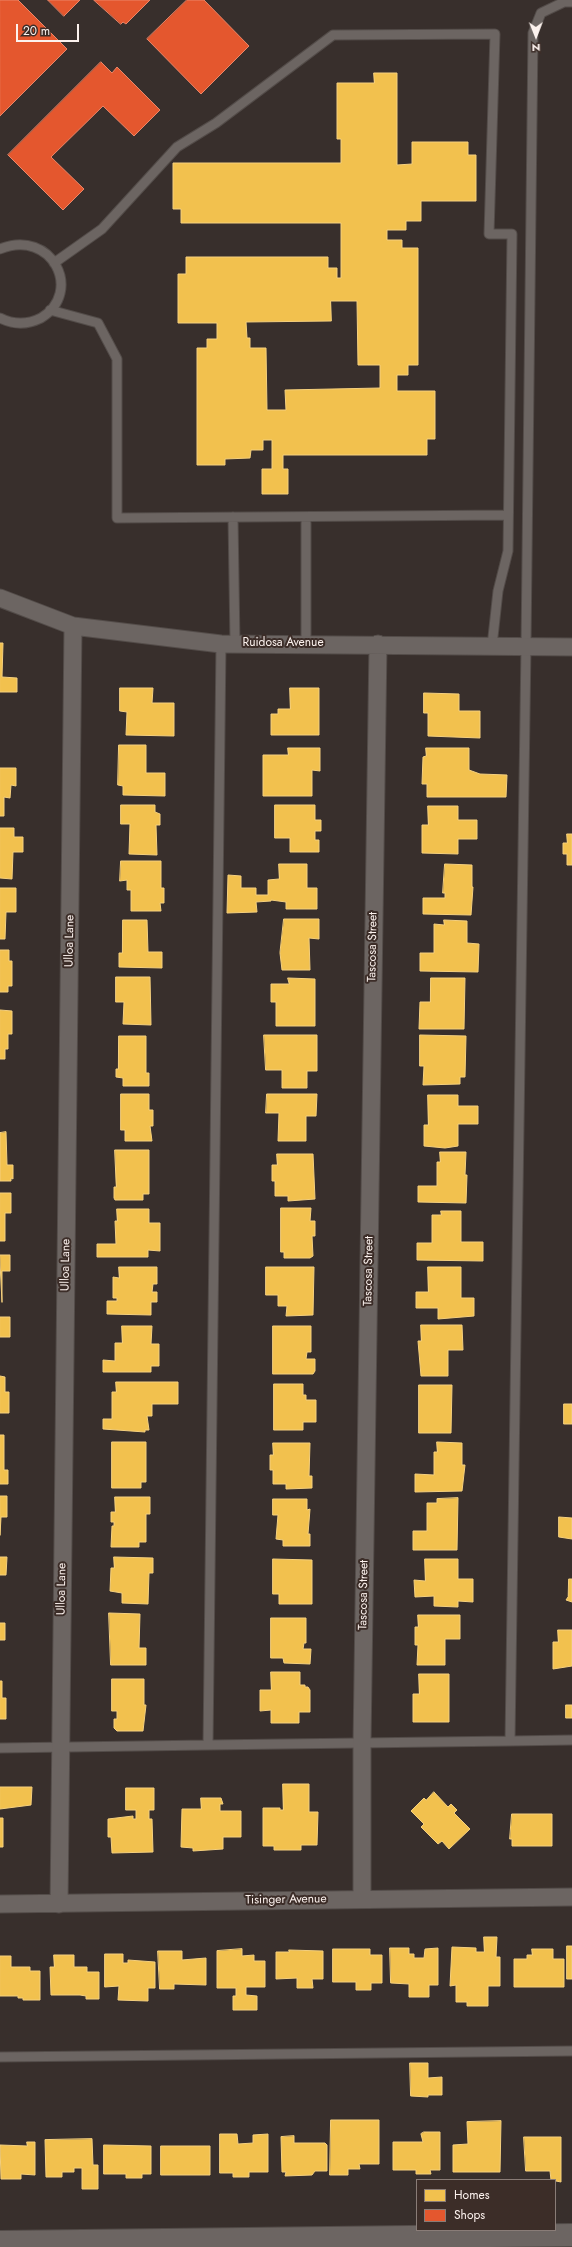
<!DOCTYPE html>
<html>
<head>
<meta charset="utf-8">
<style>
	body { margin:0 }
	#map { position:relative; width:572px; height:2247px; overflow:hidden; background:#382f2c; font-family:Jost,sans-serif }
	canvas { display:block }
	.legend { position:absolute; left:416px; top:2179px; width:140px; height:52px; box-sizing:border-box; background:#3c2d28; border:1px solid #897c77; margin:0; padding:5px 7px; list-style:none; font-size:12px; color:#fcf2ee }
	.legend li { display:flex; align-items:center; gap:8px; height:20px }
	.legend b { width:20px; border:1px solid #897c77 }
	.north { position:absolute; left:516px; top:16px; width:40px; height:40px; -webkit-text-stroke:3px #3c2d28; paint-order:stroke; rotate:179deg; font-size:11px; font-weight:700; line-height:16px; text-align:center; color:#fcf2ee }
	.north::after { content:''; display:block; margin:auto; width:14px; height:18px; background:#fcf2ee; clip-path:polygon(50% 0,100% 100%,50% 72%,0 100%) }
	.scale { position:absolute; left:16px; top:24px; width:63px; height:18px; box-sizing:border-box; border:2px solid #fcf2ee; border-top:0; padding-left:5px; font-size:12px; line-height:14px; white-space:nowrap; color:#fcf2ee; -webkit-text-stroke:3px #3c2d28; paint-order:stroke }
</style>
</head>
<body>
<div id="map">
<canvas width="572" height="2247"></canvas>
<ul class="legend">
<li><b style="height:11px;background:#f2c14e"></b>Homes</li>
<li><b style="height:11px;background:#e4572e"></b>Shops</li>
</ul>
<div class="north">N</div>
<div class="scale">20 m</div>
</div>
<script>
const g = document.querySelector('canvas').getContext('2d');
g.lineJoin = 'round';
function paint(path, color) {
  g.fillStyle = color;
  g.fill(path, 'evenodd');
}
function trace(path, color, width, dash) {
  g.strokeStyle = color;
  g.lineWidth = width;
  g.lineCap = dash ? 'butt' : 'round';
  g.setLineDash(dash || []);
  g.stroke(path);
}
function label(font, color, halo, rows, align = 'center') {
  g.font = font + ' Jost,sans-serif';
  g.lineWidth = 4;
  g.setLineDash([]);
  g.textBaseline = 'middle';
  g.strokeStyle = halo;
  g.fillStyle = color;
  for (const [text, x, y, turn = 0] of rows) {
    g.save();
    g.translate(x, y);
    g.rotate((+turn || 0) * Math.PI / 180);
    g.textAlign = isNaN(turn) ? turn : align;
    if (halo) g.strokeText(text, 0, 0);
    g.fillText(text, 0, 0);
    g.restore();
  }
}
const homes = new Path2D(`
	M374,73H397V165L412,164V142H468V155H476V201H421V221H406V230H387V240H402V248H418V365H408V375H397V391H435V439H427V455H283V469H288V494H262V469H272V440H263V450H251L250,458L225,459V465H197V348H207V339H217V323H178V274H186V257H328V268H337V278H341V223H181V209H173V163H341V139H337V83H374ZM331,301H357L358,365H380V388L285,390L286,410H267L266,348H250V338H247L246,322L331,321Z
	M0,643H3L2,677L17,678V692H0Z
	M120,688H153L152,703H174V736L126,735L127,712L120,711Z
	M290,688H319V735H271V714H278V709H290Z
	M424,693L459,694V711H480V738L428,736V713H424Z
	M119,745H146V773H165V796L123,795V786L118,785Z
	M288,748H320V771L312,770V796H263V755H288Z
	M426,748H469V770L480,774L507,775L506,797H427V784H422L423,757L426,756Z
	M0,768H16V786L11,785L10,798L4,797V816H0Z
	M121,805H155V812L160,814V825H156L157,855L129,854L130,824H121Z
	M275,805H315V820H321V831H315V840H319V852H290V838H275Z
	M428,806H458V820H477V839H458V854L422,853V825H428Z
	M0,828H14V837H23V852H13L12,879L0,878Z
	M567,834H572V865H567V854H563V843H567Z
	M121,861H161V888H164V903H160L161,911H131V890H127V880L120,881Z
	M279,864H307V888H317V909H286V902L271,900V901L256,902L257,912L227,913L228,875L241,876V888H256V895H268V880L279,879Z
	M445,864L472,865V887H473L471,915L423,914V898H445V893H443Z
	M0,888H16V912H6L5,939H0Z
	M284,919H319V939L309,938L310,970H282L280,953Z
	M123,920H147L148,952H162V968L119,967V953H122Z
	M444,920L467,921V943L479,944L478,972L420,971V953H434V924L444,925Z
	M0,950H9V961H12V986H8V992H0Z
	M116,977H150L151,1025L123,1024L124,1002H116Z
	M288,978L315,979V1026H276V1002H271V984H289Z
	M431,978H465L464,1029H419L420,1002H430Z
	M0,1010L12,1011V1034H8V1049H5V1059H0Z
	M264,1035H317V1071H307V1088H282V1070H266Z
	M420,1035L466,1036L465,1077H460V1084L423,1085L424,1066H420Z
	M119,1036H146V1073H149V1086H123V1078L116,1077V1069H118Z
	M121,1094H149V1110H153V1126H150L152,1141H125V1130H121Z
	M267,1094H317L316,1116H306V1141H278L279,1113H266Z
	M428,1095H458V1106H478V1124H458V1146L445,1148L424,1146V1125H428Z
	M6,1132L7,1165H13V1179L11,1178V1181H0V1133Z
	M115,1150H149V1194H143V1200H115L114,1198V1187H116Z
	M440,1152H466L465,1175H467L466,1203L418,1202V1186H437V1162H440Z
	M277,1154H313L315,1199L288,1201V1196H275V1181H272V1165H277Z
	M0,1193H11V1213H5V1241H0Z
	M281,1208H311L310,1221H315V1236H312L313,1256L310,1258H284V1252H281Z
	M117,1209H149V1223H160V1251L148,1250V1257H97V1244H116L115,1221H117Z
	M441,1211H461V1242H483V1261L417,1260V1243H432V1215H441Z
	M0,1255H10V1271H2V1302Z
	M119,1267H157V1284H153L152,1292H157V1302H151V1315L107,1314V1301H117V1298H113V1277L119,1278Z
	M266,1267H314L313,1315L286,1316L287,1306H278V1295H266Z
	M428,1267H461V1298H474V1316L438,1319V1308H416V1292H428Z
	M0,1317H10V1337H0Z
	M421,1325H462L463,1350H448V1376H421L418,1341H421Z
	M122,1326H152L151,1344H159V1366H151V1372H103V1360L115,1361V1343H122Z
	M273,1326H311V1352H307L306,1359H315V1371L313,1374H273Z
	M0,1376L5,1377V1392H9V1413H0Z
	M116,1382H178V1404H152V1416H147L149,1430H145V1432L103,1429V1419H112V1392H116Z
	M274,1384H303V1395H306V1400H316V1422H303V1430H274Z
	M419,1385H452L451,1433H419Z
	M564,1404H572V1424H564Z
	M0,1435H4V1470H8V1484H0Z
	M112,1442H146V1482H141V1488H112Z
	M437,1442L462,1443V1465H465L462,1491L415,1492V1474L434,1475V1452H437Z
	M273,1443H310L309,1476H312V1488L286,1489V1484H273V1470H270V1455H273Z
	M0,1496H7V1517H1L0,1535Z
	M115,1497H150V1514H146V1542H139V1547H111L112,1526H114V1522H111V1512H115Z
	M458,1498L457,1550H413V1531H427V1503H437V1499Z
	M273,1499H307V1510L310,1509L308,1534H310V1546H283V1540L276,1539L278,1515H273Z
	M559,1517L572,1518V1539L559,1537Z
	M0,1557H7L6,1575H0Z
	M114,1557L153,1558V1573H149L148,1604L122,1603V1593L110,1591L111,1568H114Z
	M273,1559L312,1560V1604H279V1594H273Z
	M425,1559H458V1579H473V1602L458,1601V1607L434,1606V1596L415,1597L414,1580L425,1581Z
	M569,1579H572V1602L566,1600L568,1597Z
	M109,1613L140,1614L139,1648H146V1665H111Z
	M418,1615H460V1639H445V1665H417L418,1645H415V1627H418Z
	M271,1618H306V1643H304L303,1649H311L310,1664L284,1663L283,1658H271Z
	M0,1623H5V1640H0Z
	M558,1630H572V1666L553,1669V1642H558Z
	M271,1672H300V1685H305V1687H308L310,1690V1712H299V1723H271V1710L260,1711V1690H271Z
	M419,1674H449V1722H413V1694H419Z
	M112,1679H144V1705H146L143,1731H117L114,1728V1719H117V1711H112Z
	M0,1681H2V1698H6V1719H0Z
	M566,1705H572V1718H566Z
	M283,1784H309V1812H318L317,1845H301V1850H274V1846H263V1808H280V1810H283Z
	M0,1787H32L31,1805L0,1809Z
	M126,1788H154V1810H149V1819H152L153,1852L112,1853L111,1837H108V1819L133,1816V1819H136V1810H126Z
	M434,1792L448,1807L451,1804L457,1810L454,1813L470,1829L449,1849L442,1841L438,1844L421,1827L424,1824L411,1811L424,1798L426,1800Z
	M201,1798H221L223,1804H220V1811H241V1837H223V1849L193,1851V1848L181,1847L182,1809H201Z
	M512,1814H552V1846H512V1839H510Z
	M0,1818H3V1847H0Z
	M484,1937H497L496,1957H500V1986H488V2006H467V2002H456V1985L450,1986L452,1947L476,1948V1952H484Z
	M567,1946H572V1979H567Z
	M390,1948H409V1954H414V1958H424L425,1949L438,1948V1985H429V1997H409V1984L391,1983Z
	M242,1949V1956L254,1955V1961H265V1987H246V1995L257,1996V2010H233V1996H236V1988H217V1951Z
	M333,1949H370V1955H382V1983H371V1990H356V1982H333Z
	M532,1949H553V1959H564V1987H514V1959H527V1955H532Z
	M289,1950L323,1951V1979H312L313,1988H297V1978L276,1979V1952H289Z
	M158,1951H182V1960L206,1958V1985L174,1984V1989H160Z
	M105,1954H123V1963H128V1960L155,1962V1988H148V2001L118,2000L119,1986L105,1987Z
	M54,1955H74V1967H87V1972H99V1999H86V1996L80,1995H51L50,1967H54Z
	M0,1956H11V1967H30V1971H40V2000H23V1998H18V1996H0Z
	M410,2063H428V2078L442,2077V2095H428V2097L411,2096Z
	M331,2120H379V2164H359L360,2169H348V2175H330Z
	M501,2121L500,2172H453V2145L468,2144L467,2122Z
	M424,2132H440V2170H430L431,2174H416V2170H393V2142H423L421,2134Z
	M220,2134H237L238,2144L253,2143V2135L268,2134V2172H249V2177H233V2173H220Z
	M294,2136V2143H325L327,2145V2171H315L312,2175L285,2176L286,2172H282L281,2137Z
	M524,2137H561V2182L551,2180L550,2171H526Z
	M92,2139L93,2165H98V2189H82V2168H74V2172H62V2177H46L45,2140Z
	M27,2142H35V2175L21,2174V2179H1L0,2145L27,2146Z
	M104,2145L151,2146V2174H142V2178H126V2174H104Z
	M161,2146H210V2175H161Z`);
const shops = new Path2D(`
	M0,0H18L67,49L0,116Z
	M48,0H80L64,16Z
	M94,0H150L126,24L123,22L121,24Z
	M187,0H204L249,46L201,94L147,39Z
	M101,62L112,73L117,67L160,110L134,136L103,106L51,157L84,189L63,210L8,155Z`);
const lane = new Path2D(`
	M0,249C52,228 84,292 41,318C27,325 14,325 0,318
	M54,263L102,229L177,147L216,123L333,35L495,34L489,234H512L508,551L498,591L492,646
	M50,310L98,323L117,359V518L508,515
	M233,517L235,643
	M306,643V517
	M510,1741L572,1740
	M208,1745L510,1741L526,646L533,33L541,13L564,2H572
	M0,1748L208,1745L221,644
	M0,2057L572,2051`);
const street = new Path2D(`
	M0,598L73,626L221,644L572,647
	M362,1899V1744L378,644
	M0,1904L572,1897
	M59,1904L73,626`);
const secondary = new Path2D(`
	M0,2242L572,2235`);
const streetNames = [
	["Ruidosa Avenue",283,643],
	["Ulloa Lane",70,941,-89],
	["Tascosa Street",373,947,-89],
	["Ulloa Lane",66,1265,-89],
	["Tascosa Street",369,1271,-89],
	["Ulloa Lane",62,1589,-89],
	["Tascosa Street",364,1595,-89],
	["Tisinger Avenue",286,1900,-1]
];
paint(homes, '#f2c14e');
trace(homes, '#f5d07e', 1);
paint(shops, '#e4572e');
trace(shops, '#eb8668', 1);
trace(lane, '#534c49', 11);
trace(street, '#534c49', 19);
trace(secondary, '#534c49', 24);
trace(lane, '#6c6562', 9);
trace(street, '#6c6562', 17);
trace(secondary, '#6c6562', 22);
label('12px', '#fcf2ee', '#3c2d28', streetNames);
</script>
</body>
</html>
